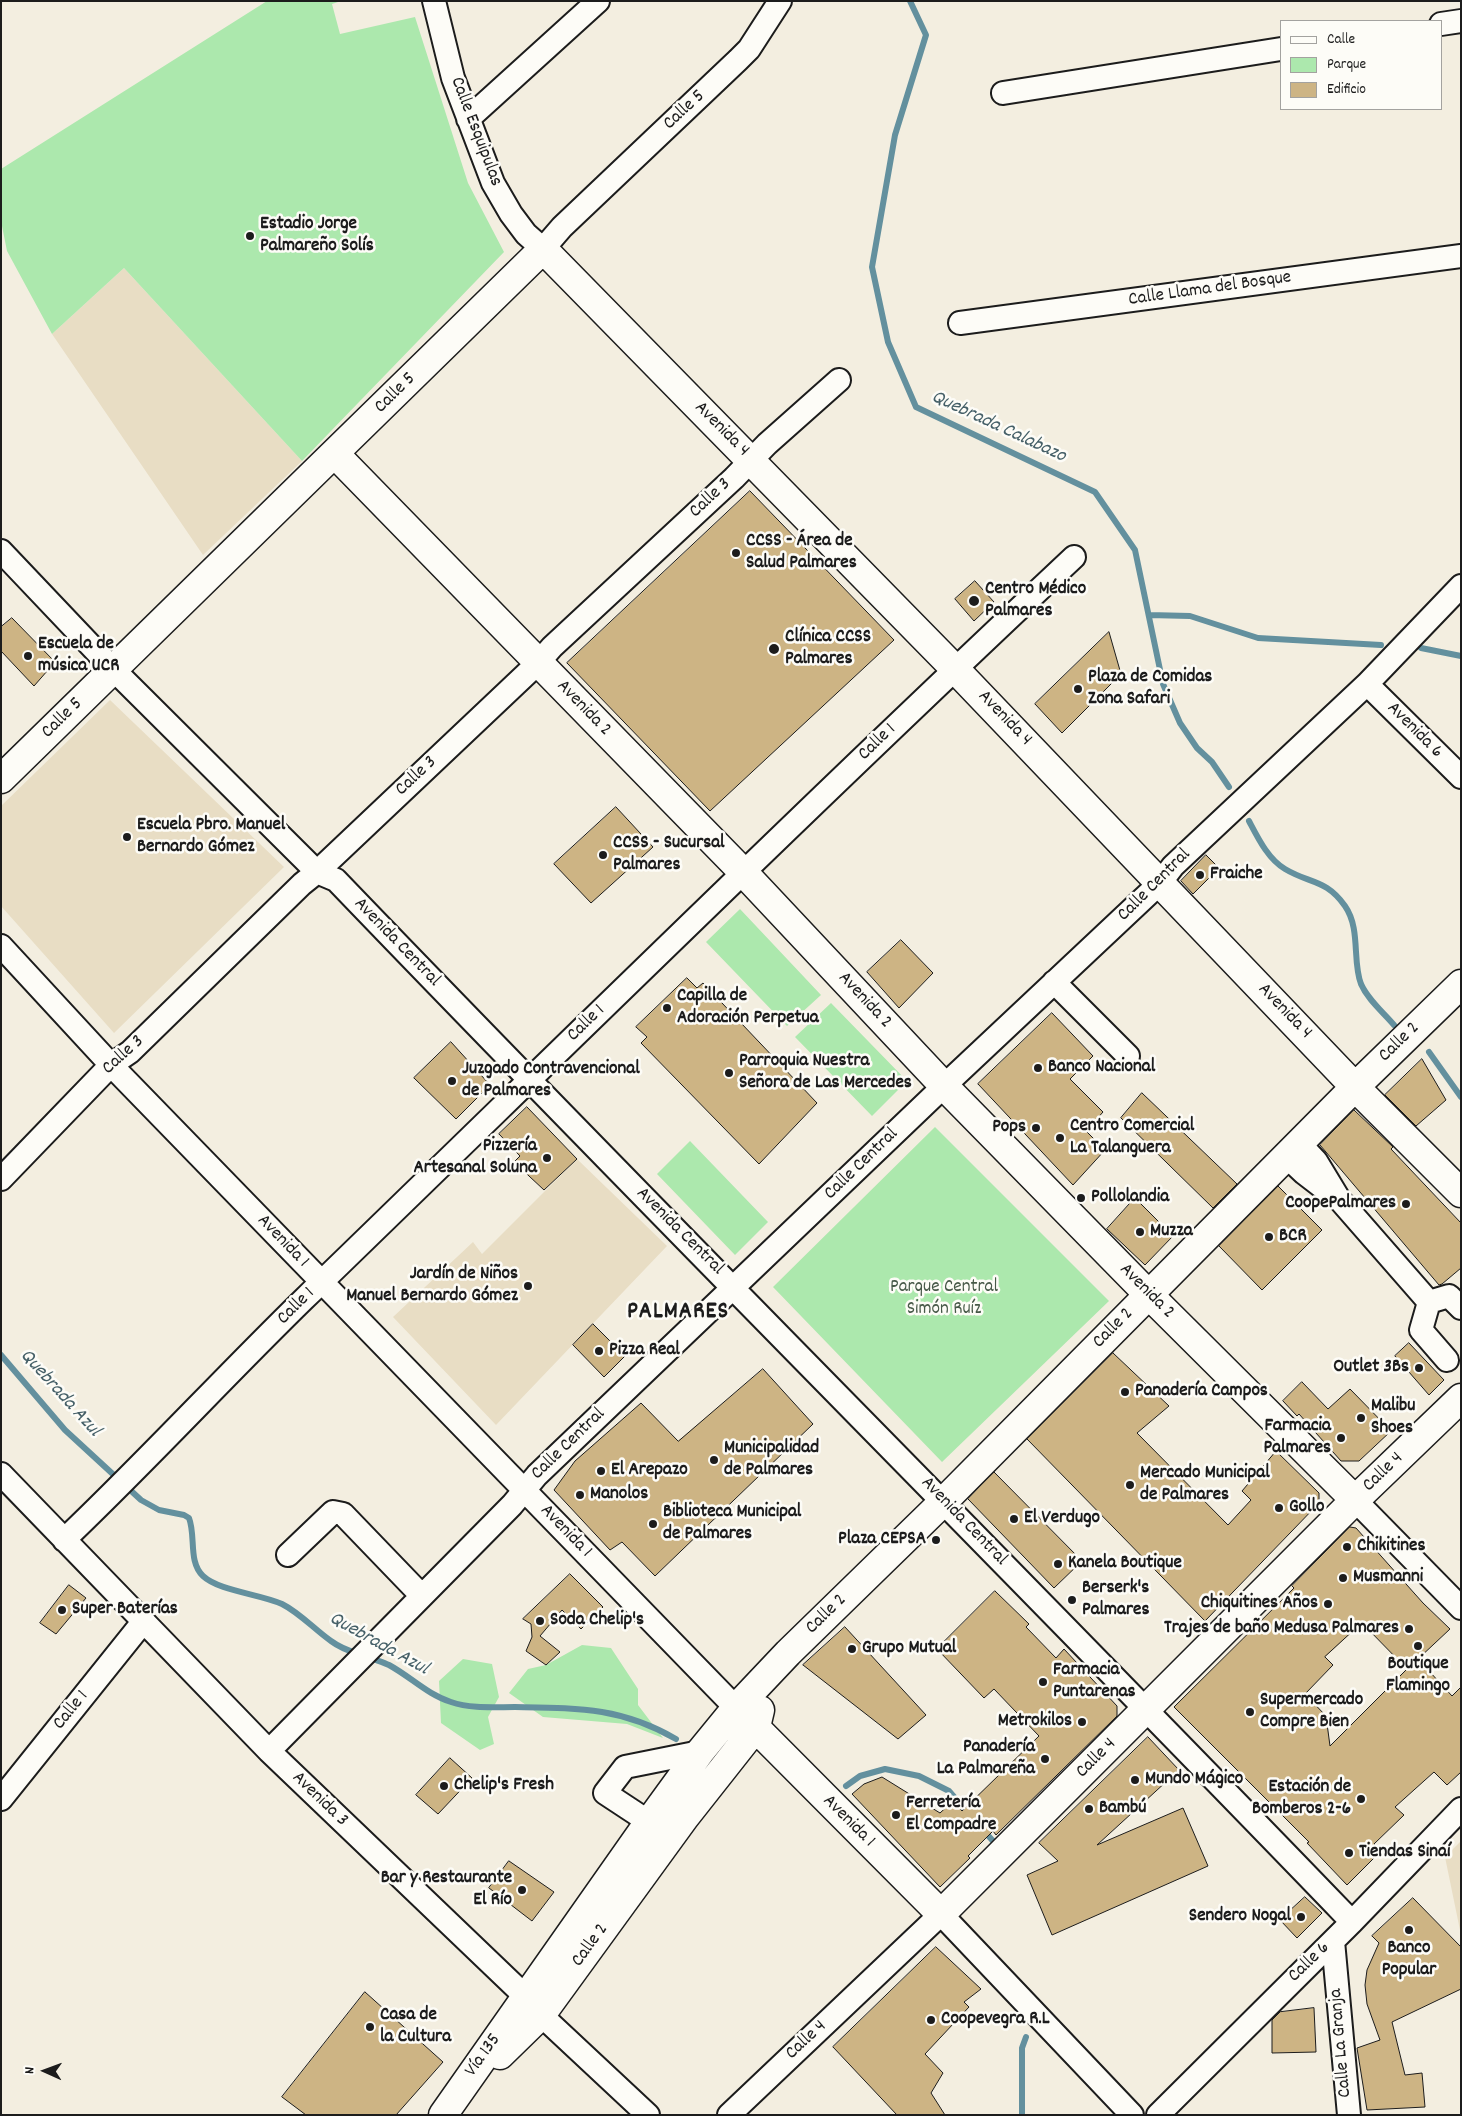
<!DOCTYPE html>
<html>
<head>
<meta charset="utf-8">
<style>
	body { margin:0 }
	#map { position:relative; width:1462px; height:2116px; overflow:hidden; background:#f3eee0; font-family:Dekko,sans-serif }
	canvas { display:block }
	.frame { position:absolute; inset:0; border:2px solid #1c1c1c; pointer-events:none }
	.legend { position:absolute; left:1280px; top:20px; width:162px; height:90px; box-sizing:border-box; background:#fdfcf7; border:1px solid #a3a29f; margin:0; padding:6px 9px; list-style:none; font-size:15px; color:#1c1c1c }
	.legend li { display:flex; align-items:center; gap:10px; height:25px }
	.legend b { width:25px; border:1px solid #a3a29f }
	.north { position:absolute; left:20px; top:2046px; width:50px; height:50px; -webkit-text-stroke:4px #fdfcf7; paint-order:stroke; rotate:272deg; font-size:14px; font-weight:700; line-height:20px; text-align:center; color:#1c1c1c }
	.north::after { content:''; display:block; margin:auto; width:18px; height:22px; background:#1c1c1c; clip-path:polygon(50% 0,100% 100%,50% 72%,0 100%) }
</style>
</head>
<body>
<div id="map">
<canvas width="1462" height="2116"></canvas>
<div class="frame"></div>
<ul class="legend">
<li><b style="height:6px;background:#fdfcf7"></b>Calle</li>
<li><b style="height:14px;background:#ace8ad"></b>Parque</li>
<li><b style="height:14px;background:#cdb484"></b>Edificio</li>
</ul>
<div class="north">N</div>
</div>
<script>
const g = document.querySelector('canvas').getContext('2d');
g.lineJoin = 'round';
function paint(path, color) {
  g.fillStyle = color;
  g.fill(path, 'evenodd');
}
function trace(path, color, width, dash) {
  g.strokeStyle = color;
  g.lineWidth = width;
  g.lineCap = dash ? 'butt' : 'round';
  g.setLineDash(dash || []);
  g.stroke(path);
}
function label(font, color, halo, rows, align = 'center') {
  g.font = font + ' Dekko,sans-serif';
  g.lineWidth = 5;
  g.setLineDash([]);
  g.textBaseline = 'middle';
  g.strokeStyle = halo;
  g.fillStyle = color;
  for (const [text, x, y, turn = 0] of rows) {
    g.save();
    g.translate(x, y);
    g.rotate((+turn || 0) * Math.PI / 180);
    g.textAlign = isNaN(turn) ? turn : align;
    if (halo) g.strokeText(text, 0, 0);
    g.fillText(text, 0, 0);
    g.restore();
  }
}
const built = new Path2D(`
	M124,268L302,461L203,555L52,334Z
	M110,700L284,867L114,1033L1,906V806Z
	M577,1159L667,1246L496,1425L393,1317L473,1242L482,1254Z
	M1461,1841V1935L1445,1857Z`);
const green = new Path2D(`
	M267,1H341L332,4L340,34L415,17L468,183L504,252L302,461L124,268L52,334L7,251L1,221V169Z
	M740,909L821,995L787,1026L706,942Z
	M831,1003L907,1081L872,1116L795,1037Z
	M935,1127L1109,1301L942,1462L773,1287Z
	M690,1141L768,1222L735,1255L657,1174Z
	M582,1645L611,1648L638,1689V1705L663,1738L627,1724L543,1717L509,1693L528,1669L546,1665Z
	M463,1659L492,1664L499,1697L488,1717L494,1744L480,1750L441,1723L439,1681Z`);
const stream = new Path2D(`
	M910,1L926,35L895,135L872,267L888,342L916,407L1095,492L1135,550L1163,684L1180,723L1197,748L1212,762L1229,787
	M1149,615L1190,616L1258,638L1381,645
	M1421,648L1461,656
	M1249,821C1258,838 1268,859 1285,869C1310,884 1326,879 1345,906C1361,929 1352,961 1361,984C1368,1000 1383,1012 1394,1025
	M1429,1052L1461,1097
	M1,1355L65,1430L141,1500L159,1510L184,1515L189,1518C196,1536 188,1562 203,1576C219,1591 260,1594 282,1604C300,1613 315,1630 331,1641C339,1647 349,1651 359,1654
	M368,1657C375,1660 383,1662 389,1665C411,1677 428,1695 451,1702C471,1709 494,1707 515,1707C577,1708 621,1707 676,1739
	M846,1786L860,1776L885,1769L919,1776L949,1791L969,1814
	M984,1831L993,1841
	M1022,2115V2048L1026,2037`);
const building = new Path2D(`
	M750,491L894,640L710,811L567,663Z
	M975,581L994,602L974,621L955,599Z
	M12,618L55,662L34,686L1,651V627Z
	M1109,632L1121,674L1062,733L1035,704Z
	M616,807L653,847L591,903L554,864Z
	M1206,855L1219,868L1193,894L1181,881Z
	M901,940L933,973L899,1008L867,972Z
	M687,978L697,988L703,983L817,1103L759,1164L641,1043L647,1037L636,1027Z
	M1052,1013L1093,1056L1070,1079L1103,1112L1086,1131L1105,1150L1073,1185L978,1084Z
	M451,1042L490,1085L456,1119L414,1078Z
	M1422,1059L1446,1100L1416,1126L1385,1095Z
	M1142,1093L1237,1184L1213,1208L1121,1118Z
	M527,1107L577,1159L544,1190L514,1162L520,1156L499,1134Z
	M1354,1110L1393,1147L1391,1149L1461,1223V1268L1442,1284L1439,1285L1320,1145Z
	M1278,1186L1322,1230L1262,1290L1219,1246Z
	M1135,1198L1173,1236L1145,1265L1107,1229Z
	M593,1324L625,1356L604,1377L573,1345Z
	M1409,1343L1444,1380L1429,1395L1395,1356Z
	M1113,1353L1169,1406L1137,1433L1228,1525L1251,1500L1242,1491L1276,1451L1319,1493V1503L1205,1621L1027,1439Z
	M763,1369L813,1424L655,1576L622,1542L610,1550L554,1490L575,1461L641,1403L678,1441Z
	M1302,1382L1328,1409L1350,1389L1391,1431L1359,1461H1341L1299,1414L1297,1416L1283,1401Z
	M994,1472L1082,1561L1054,1588L968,1499Z
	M1350,1527L1356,1528L1423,1603L1450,1629L1418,1659L1452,1696L1461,1687V1772L1447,1785L1434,1772L1395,1807L1404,1815L1374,1844L1381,1851L1347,1885L1307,1843L1309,1842L1174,1707L1294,1588L1292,1586ZM1362,1623L1407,1669L1330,1746L1326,1716L1305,1694L1333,1665L1325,1657Z
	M570,1574L603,1607L581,1629L562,1610L540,1636L560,1652L546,1665L526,1651L532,1637L531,1624L523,1619Z
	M69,1585L86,1598L56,1634L40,1623Z
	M995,1591L1029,1624L1026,1627L1056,1658L1064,1649L1117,1706V1716L996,1835L993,1831L968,1856L970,1858L940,1887L852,1794L864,1784L882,1777L940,1813L953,1801L962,1811L1039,1736L994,1689L984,1698L937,1649Z
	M845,1627L926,1715L898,1739L803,1665Z
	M1148,1737L1179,1770L1097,1845L1183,1808L1208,1866L1052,1935L1027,1875L1058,1861L1039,1843Z
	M450,1758L472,1778L438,1814L416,1795Z
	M509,1861L554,1892L532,1921L489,1888Z
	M1305,1897L1322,1913L1297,1938L1280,1920Z
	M1413,1898L1461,1947V1989L1392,2022L1405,2075L1422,2073L1425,2107L1367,2110L1357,2048L1380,2040L1367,2004L1365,1985L1367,1970L1379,1943L1372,1936Z
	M936,1947L981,1989L964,2002L969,2007L925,2054L943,2073L931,2093L945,2115H897L833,2047Z
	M365,1992L443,2062L396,2115H306L282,2097Z
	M1314,2008L1316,2052L1272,2053V2020L1280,2012Z`);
const minor = new Path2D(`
	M434,1L453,78L493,183L511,214L526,234L543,249L562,227L738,60L749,49L780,1
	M1441,24L1461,21
	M1003,93L1281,49
	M468,119L598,1
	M960,323L1461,256
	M1,551L113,669L317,872L336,880C672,1230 1016,1573 1352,1922
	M1367,684L1461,777
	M1,946L111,1065L736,1708
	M1054,982L1128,1056
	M1300,1144L1316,1161L1339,1199L1429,1302
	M1287,1157L1304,1173L1330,1193
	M1,1179L111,1065L130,1052L302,884L317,872L538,663L552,647L734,478L767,444L839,380
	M1429,1302L1421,1330L1447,1360
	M1429,1302L1449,1296L1461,1308
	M1,1474L269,1751L525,1996L541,2015L648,2115
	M1355,1500L1461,1608
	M64,1540C146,1462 223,1378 304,1299C560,1051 814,801 1074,557
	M288,1555L333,1512L343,1514L421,1595
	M269,1751L512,1505L537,1475L944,1086L1160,883L1173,866L1367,684L1461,586
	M1,1799L143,1622
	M649,1822L605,1793L625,1767L700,1752
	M1333,1941L1349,2115
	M729,2115L941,1914L1132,2115
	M1158,2115L1352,1922L1461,1809`);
const major = new Path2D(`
	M335,454L743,872L944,1086L1148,1294L1355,1500
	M1,779L543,249L955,669L1355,1087L1461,1193
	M736,1708L941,1914L1355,1500L1461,1398
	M500,2055L541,2015L685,1817L756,1727L760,1710
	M443,2115L649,1822L700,1752L736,1708L788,1653L943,1502L1355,1087L1461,984`);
const markers = [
	[250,236,5,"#1c1c1c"],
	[736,553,5,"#1c1c1c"],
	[974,601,6,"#1c1c1c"],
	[774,649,6,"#1c1c1c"],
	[28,656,5,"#1c1c1c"],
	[1078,689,5,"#1c1c1c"],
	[127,837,5,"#1c1c1c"],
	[603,855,5,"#1c1c1c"],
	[1200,875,5,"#1c1c1c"],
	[667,1008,5,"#1c1c1c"],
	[1038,1068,5,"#1c1c1c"],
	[729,1073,5,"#1c1c1c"],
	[452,1081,5,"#1c1c1c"],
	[1036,1128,5,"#1c1c1c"],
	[1060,1138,5,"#1c1c1c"],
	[547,1158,5,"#1c1c1c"],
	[1081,1198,5,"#1c1c1c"],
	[1406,1204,5,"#1c1c1c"],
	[1140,1232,5,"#1c1c1c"],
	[1269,1237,5,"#1c1c1c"],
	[528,1286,5,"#1c1c1c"],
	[599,1351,5,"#1c1c1c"],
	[1419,1368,5,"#1c1c1c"],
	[1125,1392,5,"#1c1c1c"],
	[1361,1418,5,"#1c1c1c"],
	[1341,1438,5,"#1c1c1c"],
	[714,1460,5,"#1c1c1c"],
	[601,1471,5,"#1c1c1c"],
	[1130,1485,5,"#1c1c1c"],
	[580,1495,5,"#1c1c1c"],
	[1279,1508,5,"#1c1c1c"],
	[1014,1519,5,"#1c1c1c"],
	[653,1524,5,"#1c1c1c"],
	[936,1540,5,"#1c1c1c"],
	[1347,1547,5,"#1c1c1c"],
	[1058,1564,5,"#1c1c1c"],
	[1343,1578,5,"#1c1c1c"],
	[1072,1600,5,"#1c1c1c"],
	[1328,1604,5,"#1c1c1c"],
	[62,1610,5,"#1c1c1c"],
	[540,1621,5,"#1c1c1c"],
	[1409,1629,5,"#1c1c1c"],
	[1418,1646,5,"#1c1c1c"],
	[852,1649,5,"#1c1c1c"],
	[1043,1682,5,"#1c1c1c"],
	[1250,1712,5,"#1c1c1c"],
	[1082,1722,5,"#1c1c1c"],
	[1045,1759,5,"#1c1c1c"],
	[1135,1780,5,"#1c1c1c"],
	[444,1786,5,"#1c1c1c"],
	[1361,1799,5,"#1c1c1c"],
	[1089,1809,5,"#1c1c1c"],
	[896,1815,5,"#1c1c1c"],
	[1349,1853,5,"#1c1c1c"],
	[522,1890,5,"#1c1c1c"],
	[1301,1917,5,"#1c1c1c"],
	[1409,1930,5,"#1c1c1c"],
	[931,2020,5,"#1c1c1c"],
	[370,2027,5,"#1c1c1c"]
];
const streetNames = [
	["Calle 5",685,111,-43],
	["Calle Esquipulas",475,132,69],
	["Calle Llama del Bosque",1210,290,-8],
	["Calle 5",396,394,-45],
	["Avenida 4",721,430,45],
	["Calle 3",711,499,-43],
	["Avenida 2",583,709,46],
	["Calle 5",63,719,-45],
	["Avenida 4",1004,719,46],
	["Avenida 6",1414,731,45],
	["Calle 1",878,743,-44],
	["Calle 3",417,777,-43],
	["Calle Central",1155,886,-45],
	["Avenida Central",396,943,46],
	["Avenida 2",864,1001,47],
	["Avenida 4",1284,1012,46],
	["Calle 1",587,1024,-44],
	["Calle 2",1400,1043,-44],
	["Calle 3",124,1056,-42],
	["Calle Central",862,1165,-44],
	["Avenida Central",679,1232,45],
	["Avenida 1",282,1242,46],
	["Avenida 2",1146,1292,45],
	["Calle 1",297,1307,-45],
	["Calle 2",1114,1329,-45],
	["Calle Central",569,1445,-44],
	["Calle 4",1384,1473,-44],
	["Avenida Central",963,1522,46],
	["Avenida 1",565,1532,46],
	["Calle 2",827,1615,-44],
	["Calle 1",72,1711,-51],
	["Calle 4",1097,1759,-45],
	["Avenida 3",319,1800,44],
	["Avenida 1",848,1822,45],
	["Calle 2",591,1946,-54],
	["Calle 6",1310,1963,-44],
	["Calle 4",807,2041,-43],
	["Calle La Granja",1342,2043,-95],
	["Vía 135",484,2056,-55]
];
const poiNames = [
	["Estadio Jorge",260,225],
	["Palmareño Solís",260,247],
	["CCSS - Área de",746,542],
	["Salud Palmares",746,564],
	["Centro Médico",985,590],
	["Palmares",985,612],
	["Clínica CCSS",785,638],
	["Palmares",785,660],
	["Escuela de",38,645],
	["música UCR",38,667],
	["Plaza de Comidas",1088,678],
	["Zona Safari",1088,700],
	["Escuela Pbro. Manuel",137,826],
	["Bernardo Gómez",137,848],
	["CCSS - Sucursal",613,844],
	["Palmares",613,866],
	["Fraiche",1210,875],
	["Capilla de",677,997],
	["Adoración Perpetua",677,1019],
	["Parroquia Nuestra",739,1062],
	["Señora de Las Mercedes",739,1084],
	["Banco Nacional",1048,1068],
	["Juzgado Contravencional",462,1070],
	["de Palmares",462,1092],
	["Centro Comercial",1070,1127],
	["La Talanguera",1070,1149],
	["Pops",1026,1128,"right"],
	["Pizzería",537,1147,"right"],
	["Artesanal Soluna",537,1169,"right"],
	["Pollolandia",1091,1198],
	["CoopePalmares",1396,1204,"right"],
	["Muzza",1150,1232],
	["BCR",1279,1237],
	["Jardín de Niños",518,1275,"right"],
	["Manuel Bernardo Gómez",518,1297,"right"],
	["Pizza Real",609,1351],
	["Outlet 3Bs",1409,1368,"right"],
	["Panadería Campos",1135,1392],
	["Malibu",1371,1407],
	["Shoes",1371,1429],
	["Farmacia",1331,1427,"right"],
	["Palmares",1331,1449,"right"],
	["Municipalidad",724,1449],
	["de Palmares",724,1471],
	["El Arepazo",611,1471],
	["Mercado Municipal",1140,1474],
	["de Palmares",1140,1496],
	["Manolos",590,1495],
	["Gollo",1289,1508],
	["Biblioteca Municipal",663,1513],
	["de Palmares",663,1535],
	["El Verdugo",1024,1519],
	["Plaza CEPSA",926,1540,"right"],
	["Chikitines",1357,1547],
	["Kanela Boutique",1068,1564],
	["Musmanni",1353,1578],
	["Berserk's",1082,1589],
	["Palmares",1082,1611],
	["Chiquitines Años",1318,1604,"right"],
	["Super Baterías",72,1610],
	["Soda Chelip's",550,1621],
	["Trajes de baño Medusa Palmares",1399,1629,"right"],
	["Grupo Mutual",862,1649],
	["Boutique",1418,1665,"center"],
	["Flamingo",1418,1687,"center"],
	["Farmacia",1053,1671],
	["Puntarenas",1053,1693],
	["Supermercado",1260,1701],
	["Compre Bien",1260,1723],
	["Metrokilos",1072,1722,"right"],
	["Panadería",1035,1748,"right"],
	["La Palmareña",1035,1770,"right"],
	["Mundo Mágico",1145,1780],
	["Chelip's Fresh",454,1786],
	["Estación de",1351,1788,"right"],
	["Bomberos 2-6",1351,1810,"right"],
	["Ferretería",906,1804],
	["El Compadre",906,1826],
	["Bambú",1099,1809],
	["Tiendas Sinaí",1359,1853],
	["Bar y Restaurante",512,1879,"right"],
	["El Río",512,1901,"right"],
	["Sendero Nogal",1291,1917,"right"],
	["Banco",1409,1949,"center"],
	["Popular",1409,1971,"center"],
	["Casa de",380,2016],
	["la Cultura",380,2038],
	["Coopevegra R.L",941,2020]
];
const parkNames = [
	["Parque Central",944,1288],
	["Simón Ruíz",944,1310]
];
const waterNames = [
	["Quebrada Calabazo",998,428,25],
	["Quebrada Azul",59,1394,48],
	["Quebrada Azul",378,1645,29]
];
const districtNames = [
	["PALMARES",678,1314]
];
paint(built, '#e8ddc4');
paint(green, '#ace8ad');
trace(stream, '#63909e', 6);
paint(building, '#cdb484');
trace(building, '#1c1c1c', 1);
trace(minor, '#1c1c1c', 26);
trace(major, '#1c1c1c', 31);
trace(minor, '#fdfcf7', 22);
trace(major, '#fdfcf7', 28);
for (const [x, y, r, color] of markers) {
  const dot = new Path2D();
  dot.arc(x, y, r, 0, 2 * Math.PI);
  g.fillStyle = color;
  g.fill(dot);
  trace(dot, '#fdfcf7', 2);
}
label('19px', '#1c1c1c', '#fdfcf7', streetNames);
label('bold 19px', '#1c1c1c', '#fdfcf7', poiNames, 'left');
label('19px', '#475948', '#fdfcf7', parkNames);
label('italic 20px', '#466068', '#fdfcf7', waterNames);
g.letterSpacing = '1px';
label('bold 24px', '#1c1c1c', '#fdfcf7', districtNames);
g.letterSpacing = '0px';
</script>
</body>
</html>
